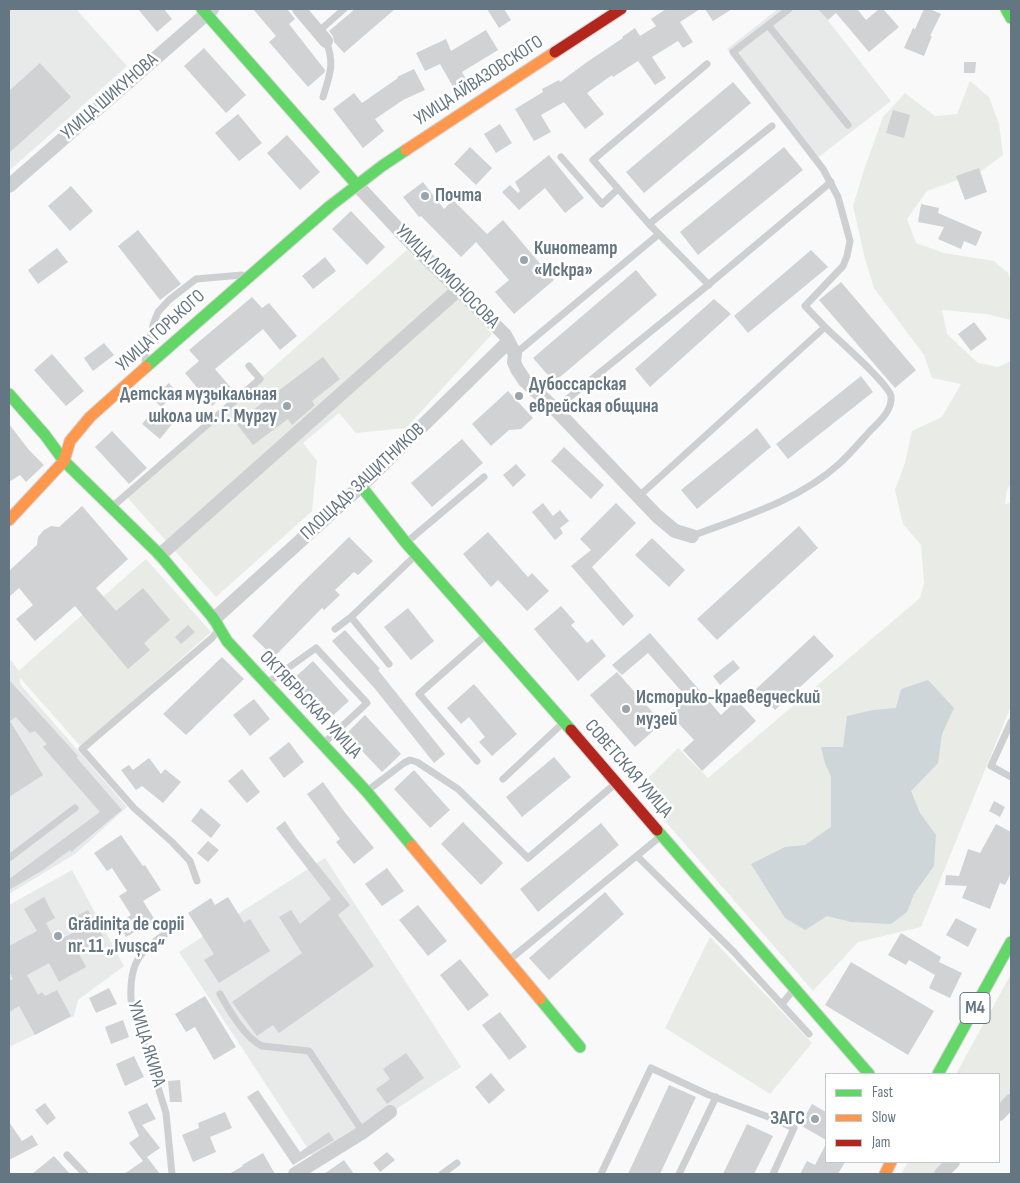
<!DOCTYPE html>
<html>
<head>
<meta charset="utf-8">
<style>
	body { margin:0 }
	#map { position:relative; width:1020px; height:1183px; overflow:hidden; background:#f9f9f9; font-family:"Sofia Sans Condensed",sans-serif }
	canvas { display:block }
	.frame { position:absolute; inset:0; border:10px solid #657683; pointer-events:none }
	.legend { position:absolute; left:825px; top:1073px; width:175px; height:90px; box-sizing:border-box; background:#fff; border:1px solid #c1c8cd; margin:0; padding:6px 9px; list-style:none; font-size:15px; color:#657683 }
	.legend li { display:flex; align-items:center; gap:10px; height:25px }
	.legend b { width:25px; border:1px solid #c1c8cd }
</style>
</head>
<body>
<div id="map">
<canvas width="1020" height="1183"></canvas>
<div class="frame"></div>
<ul class="legend">
<li><b style="height:6px;background:#63d668"></b>Fast</li>
<li><b style="height:6px;background:#ff974d"></b>Slow</li>
<li><b style="height:6px;background:#b3261e"></b>Jam</li>
</ul>
</div>
<script>
const g = document.querySelector('canvas').getContext('2d');
g.lineJoin = 'round';
function paint(path, color) {
  g.fillStyle = color;
  g.fill(path, 'evenodd');
}
function trace(path, color, width, dash) {
  g.strokeStyle = color;
  g.lineWidth = width;
  g.lineCap = dash ? 'butt' : 'round';
  g.setLineDash(dash || []);
  g.stroke(path);
}
function label(font, color, halo, rows, align = 'center') {
  g.font = font + ' "Sofia Sans Condensed",sans-serif';
  g.lineWidth = 5;
  g.setLineDash([]);
  g.textBaseline = 'middle';
  g.strokeStyle = halo;
  g.fillStyle = color;
  for (const [text, x, y, turn = 0] of rows) {
    g.save();
    g.translate(x, y);
    g.rotate((+turn || 0) * Math.PI / 180);
    g.textAlign = isNaN(turn) ? turn : align;
    if (halo) g.strokeText(text, 0, 0);
    g.fillText(text, 0, 0);
    g.restore();
  }
}
const built = new Path2D(`
	M9,9H76L127,66L9,171Z
	M778,9H819L891,101L815,160L727,49Z
	M9,658L20,672V684L127,807L75,854L9,894Z
	M325,858L461,1067L316,1161L179,952Z
	M72,870L124,966L78,1000L74,1016L9,1047V905Z`);
const green = new Path2D(`
	M970,81L989,97L999,124L1003,155L980,172L927,191L907,219L916,243L944,253L994,261L1008,273L1011,283V320L986,314L942,310L947,334L978,363L998,367L1011,361V482L1007,490L1005,504L1011,503V706L921,927L858,942L813,991L637,789L678,748L708,778L920,598L924,584L921,545L903,524L895,490L905,463L912,431L942,417L961,384L932,378L924,355L874,288L865,259L853,206L864,170L883,117L905,93L935,116L957,114Z
	M407,250L451,287L492,334L406,428L356,433L339,413L303,443L317,461L312,511L216,597L126,496Z
	M146,559L211,632L81,747L16,673Z
	M710,937L812,1043L770,1094L665,1028Z
	M1011,974V1106L999,1119V1074H956Z
	M908,1162H958L946,1174H901Z`);
const water = new Path2D(`
	M928,680L954,708L942,734L938,763L911,791L920,813L936,835L934,866L914,894L907,912L891,924L851,922L827,916L805,930L785,918L751,864L785,847L805,845L831,827V777L825,763L821,747H843L847,716L873,710L896,708L901,689Z`);
const building = new Path2D(`
	M138,9H164L172,19L157,32Z
	M253,9H287L295,19L289,24L325,70L324,73L308,87L269,42L276,36Z
	M355,9H395L344,53L334,42L333,36L329,31Z
	M487,9H504L511,20L499,28Z
	M666,9H700L680,22L693,42L683,48L678,41L652,57L666,78L655,85L638,61L613,77L612,75L587,93L604,114L585,129L564,102L541,115L551,132L534,141L515,109L543,92L542,89L559,80L560,82L587,62L623,38L622,37L635,28L640,36L656,26L651,19Z
	M705,9H732L713,21Z
	M818,9H857L866,20L879,9H883L899,27L869,52L836,13L828,20Z
	M924,9H930L941,14L930,36H932L924,56L904,48L913,28L915,29Z
	M486,30L498,50L462,72L469,85L456,92L440,64L425,71L416,53L446,39L451,51Z
	M204,48L246,95L226,113L184,66Z
	M964,62H976L975,73H964Z
	M40,63L71,97L9,153V91Z
	M414,69L425,90L403,100L375,119L384,131L363,148L333,109L354,93L362,103L398,78L397,77Z
	M733,82L751,103L644,193L626,172Z
	M893,110L910,115L904,138L886,133Z
	M238,114L262,143L239,161L215,133Z
	M500,124L512,143L496,153L484,134Z
	M287,135L320,172L300,190L267,153Z
	M470,147L492,168L476,185L454,164Z
	M784,147L803,170L698,255L680,232Z
	M549,155L584,198L565,213L545,188L519,210L502,192L510,185L518,193L520,191L515,182Z
	M979,168L987,192L965,200L956,176Z
	M423,182L444,209L453,200L487,234L503,220L554,280L514,314L495,292L509,280L476,242L461,257L421,216L419,217L403,197Z
	M71,186L93,211L70,231L48,206Z
	M921,204L939,208L938,213L982,232L976,246L964,241L961,249L938,239L944,227L918,222Z
	M351,211L385,247L367,265L332,229Z
	M138,230L181,284L160,300L118,246Z
	M57,248L68,262L38,284L28,270Z
	M811,250L828,267L748,333L734,316Z
	M325,257L336,271L313,289L302,276Z
	M636,270L657,295L554,382L533,358Z
	M841,282L916,370L895,388L819,300Z
	M252,297L262,308L269,303L297,336L280,350L263,329L215,369L232,389L212,406L185,373L199,361L189,350Z
	M714,299L731,314L650,387L635,369Z
	M974,322L987,339L971,351L958,334Z
	M104,343L114,355L93,371L84,358Z
	M52,354L84,391L66,406L34,370Z
	M323,357L340,379L312,401L315,405L292,425L288,419L253,445L236,423Z
	M861,376L873,392L788,459L776,444Z
	M169,383L177,393L161,407L152,398Z
	M508,391L533,418L521,429L509,430L491,446L472,424Z
	M154,410L172,424L160,439L142,424Z
	M9,424L29,450L44,465L26,482L20,475L9,482Z
	M757,428L771,447L697,509L681,490Z
	M112,431L147,468L129,484L95,447Z
	M462,439L483,463L432,507L411,483Z
	M564,447L604,485L591,499L551,461Z
	M516,464L526,475L513,487L503,475Z
	M543,503L553,516L560,510L569,521L560,528L563,533L555,540L532,512Z
	M616,503L636,523L592,567L634,616L623,626L571,566L591,550L580,539Z
	M82,506L128,559L96,588L116,611L143,588L170,620L144,643L150,650L128,669L75,606L35,641L16,619L33,605L19,588L9,597V571L37,545L38,537L44,530L51,526L59,527Z
	M799,526L818,548L717,640L697,619Z
	M488,532L528,577L532,573L549,591L527,611L498,580L491,587L463,554Z
	M349,537L373,561L358,575L354,572L335,590L340,595L324,610L322,608L274,657L252,636L300,585Z
	M652,538L685,570L669,587L635,555Z
	M561,606L575,622L571,625L587,643L592,639L606,656L578,681L534,629Z
	M408,608L434,641L411,660L384,627Z
	M188,625L195,632L181,644L175,637Z
	M345,630L380,669L378,670L445,754L434,763L376,690L332,641Z
	M650,633L721,715L737,700L756,721L702,771L683,750L694,740L669,713L684,700L680,694L682,692L648,653L622,675L612,665Z
	M814,635L834,656L775,710L756,689Z
	M222,657L244,679L186,735L163,714Z
	M733,660L740,668L720,685L713,676Z
	M313,661L349,701L329,719L292,680Z
	M617,672L662,723L635,747L590,695Z
	M9,680L78,756L76,757L122,810L71,852L70,850L43,870L9,890V879L100,812L43,747L47,744L35,731L30,733L16,717L10,721L43,775L9,797Z
	M474,684L517,734L492,756L479,742L485,737L469,717L461,724L447,708Z
	M254,699L270,719L250,736L233,715Z
	M365,715L401,754L382,772L346,734Z
	M289,742L304,762L284,778L269,758Z
	M554,757L571,777L522,817L506,797Z
	M149,758L161,774L165,769L181,782L163,803L142,786L136,790L121,770L129,765L133,770Z
	M242,769L260,792L247,803L228,781Z
	M414,770L450,810L430,828L394,789Z
	M323,782L346,814L374,848L354,864L336,842L340,839L307,794Z
	M994,801L1005,807L1000,817L989,811Z
	M201,808L221,825L211,838L191,821Z
	M285,821L297,839L350,905L338,915L374,966L279,1033L273,1025L257,1036L232,1002L302,953L279,917L291,910L300,924L331,899L276,828Z
	M463,822L503,863L481,885L441,844Z
	M601,823L619,845L538,912L520,889Z
	M996,824L1011,832V873L1005,885L1000,883L990,909L962,898L967,886L945,885L946,875L959,876L968,849L980,853Z
	M121,835L143,866L145,865L161,890L143,901L155,920L126,937L118,923L131,915L119,896L127,891L112,868L107,871L94,853Z
	M208,841L219,850L208,862L197,853Z
	M387,868L404,891L382,906L365,884Z
	M605,892L624,914L549,980L529,958Z
	M44,897L55,918L46,923L56,942L74,932L67,921L88,910L104,938L78,952L86,967L59,982L49,963L27,975L38,995L42,992L45,996L57,990L71,1016L35,1035L19,1006L9,1012V981L13,979L9,971V946L37,931L24,909Z
	M228,897L244,923L250,919L270,951L219,983L204,960L214,954L188,913L211,898L215,905Z
	M418,905L447,941L428,956L399,920Z
	M956,918L977,929L968,947L946,935Z
	M901,933L941,957L939,962L962,973L950,998L929,988L935,975L909,960L906,965L888,955Z
	M460,959L489,995L468,1011L440,975Z
	M851,962L934,1011L908,1055L825,1005Z
	M109,988L117,1004L96,1013L89,998Z
	M205,996L236,1047L214,1060L195,1027L186,1032L175,1014Z
	M500,1012L527,1047L509,1060L482,1025Z
	M123,1020L129,1037L111,1044L105,1027Z
	M406,1053L424,1078L387,1104L376,1089L390,1079L383,1069Z
	M134,1056L144,1077L125,1086L116,1064Z
	M491,1073L505,1090L489,1104L475,1087Z
	M180,1080L182,1102H170L168,1081Z
	M669,1085L696,1097L660,1174H628Z
	M258,1090L300,1152L329,1132L334,1140L293,1165L247,1097Z
	M45,1103L56,1118L47,1125L35,1110Z
	M147,1103L156,1119L142,1125L160,1148L147,1157L160,1174H124L143,1161L129,1143L139,1136L128,1112Z
	M812,1104L826,1112V1140L800,1125Z
	M225,1112L232,1128L210,1137L216,1152L193,1162L182,1135L199,1128L198,1123Z
	M9,1122L22,1141L32,1135L38,1145L9,1160Z
	M747,1124L773,1136L754,1174H723Z
	M826,1144V1162H845L838,1174H800L807,1161L815,1165Z
	M387,1152L395,1160L380,1172L373,1163Z
	M263,1153L275,1174H229L243,1166L242,1165Z
	M54,1156L70,1174H32Z
	M344,1160L354,1174H324Z`);
const lane = new Path2D(`
	M768,25L848,125
	M318,32L344,9
	M707,64L593,160L649,224L709,285
	M323,97C330,74 335,64 326,41
	M561,157L602,204L618,189
	M649,224L772,126
	M515,354L659,234
	M145,360L153,325L158,312L169,300L196,279L242,275
	M555,409L702,290L831,182
	M638,497L825,327L805,306L843,266L847,256L850,241L838,197L823,169L733,52L789,9
	M113,506L260,379L249,366
	M692,536C742,517 798,501 839,464C850,454 860,442 870,431C879,422 893,410 891,396C888,383 837,339 825,327
	M408,541L484,477
	M351,617L389,664
	M335,629L351,617L416,555
	M267,683L316,648L367,703L324,743
	M1011,722L991,766L1011,777
	M477,761L419,694L486,635
	M503,779L564,722
	M367,791L404,763L410,760L417,762L458,789L528,858L615,784
	M637,856L733,951L809,1034
	M9,858L75,808
	M197,881L190,861L172,842L134,808L82,749L212,638L218,630
	M171,930C140,951 129,961 131,1000L166,1113L172,1174
	M509,960L661,836
	M220,994C229,1010 245,1038 262,1046L309,1051L363,1132
	M782,1004L794,989
	M67,1155L85,1174
	M442,1174L457,1163
	M601,1174L651,1068L709,1095L774,1119L794,1128L773,1174
	M679,1174L716,1097`);
const street = new Path2D(`
	M299,9L326,41
	M357,185L412,244L505,335L515,354L514,362L517,369L525,381L555,409L657,516L675,531L692,536
	M9,186L212,9
	M160,555L459,289
	M214,619L361,486L508,342
	M999,1114L1011,1101
	M295,1174L363,1132L390,1112
	M941,1174L953,1162`);
const fast = new Path2D(`
	M202,9L357,185
	M1006,9L1011,18
	M146,367L330,206L382,166L406,150
	M9,394L45,435L64,461L160,555L214,619L227,641L367,792L412,846
	M361,486L406,543L571,730
	M657,830L869,1074
	M540,999L580,1047
	M938,1074L1011,942`);
const slow = new Path2D(`
	M406,150L555,52
	M9,520L64,461L70,441L90,417L146,367
	M412,846L540,999
	M885,1174L891,1162`);
const jam = new Path2D(`
	M555,52L621,9
	M571,730L657,830`);
const markers = [
	[425,196,5,"#99a4ac"],
	[524,260,5,"#99a4ac"],
	[519,396,5,"#99a4ac"],
	[287,406,5,"#99a4ac"],
	[626,709,5,"#99a4ac"],
	[58,936,5,"#99a4ac"],
	[815,1119,5,"#99a4ac"]
];
const shields = [
	[975,1008,30]
];
const shieldNames = [
	["M4",975,1008]
];
const streetNames = [
	["УЛИЦА АЙВАЗОВСКОГО",479,81,-33],
	["УЛИЦА ШИКУНОВА",110,97,-41],
	["УЛИЦА ЛОМОНОСОВА",447,277,45],
	["УЛИЦА ГОРЬКОГО",161,331,-42],
	["ПЛОЩАДЬ ЗАЩИТНИКОВ",363,482,-43],
	["ОКТЯБРЬСКАЯ УЛИЦА",310,705,47],
	["СОВЕТСКАЯ УЛИЦА",628,769,49],
	["УЛИЦА ЯКИРА",146,1044,73]
];
const poiNames = [
	["Почта",435,196],
	["Кинотеатр",534,249],
	["«Искра»",534,271],
	["Дубоссарская",529,385],
	["еврейская община",529,407],
	["Детская музыкальная",277,395,"right"],
	["школа им. Г. Мургу",277,417,"right"],
	["Историко-краеведческий",636,698],
	["музей",636,720],
	["Grădinița de copii",68,925],
	["nr. 11 „Ivușca“",68,947],
	["ЗАГС",805,1119,"right"]
];
paint(built, '#e8e9e9');
paint(green, '#e8ebe6');
paint(water, '#ced6d9');
paint(building, '#d0d2d3');
trace(fast, '#d5d6d7', 13);
trace(slow, '#d5d6d7', 13);
trace(jam, '#d5d6d7', 13);
trace(lane, '#cecfd0', 7);
trace(street, '#cecfd0', 14);
trace(fast, '#63d668', 11);
trace(slow, '#ff974d', 11);
trace(jam, '#b3261e', 11);
for (const [x, y, r, color] of markers) {
  const dot = new Path2D();
  dot.arc(x, y, r, 0, 2 * Math.PI);
  g.fillStyle = color;
  g.fill(dot);
  trace(dot, '#fff', 2);
}
for (const [x, y, w] of shields) {
  const box = new Path2D();
  box.roundRect(x - w / 2, y - 15.5, w, 31, 4);
  g.fillStyle = '#fff';
  g.fill(box);
  trace(box, '#657683', 1);
}
label('bold 18px', '#657683', null, shieldNames);
label('19px', '#657683', '#fff', streetNames);
label('bold 19px', '#657683', '#fff', poiNames, 'left');
</script>
</body>
</html>
